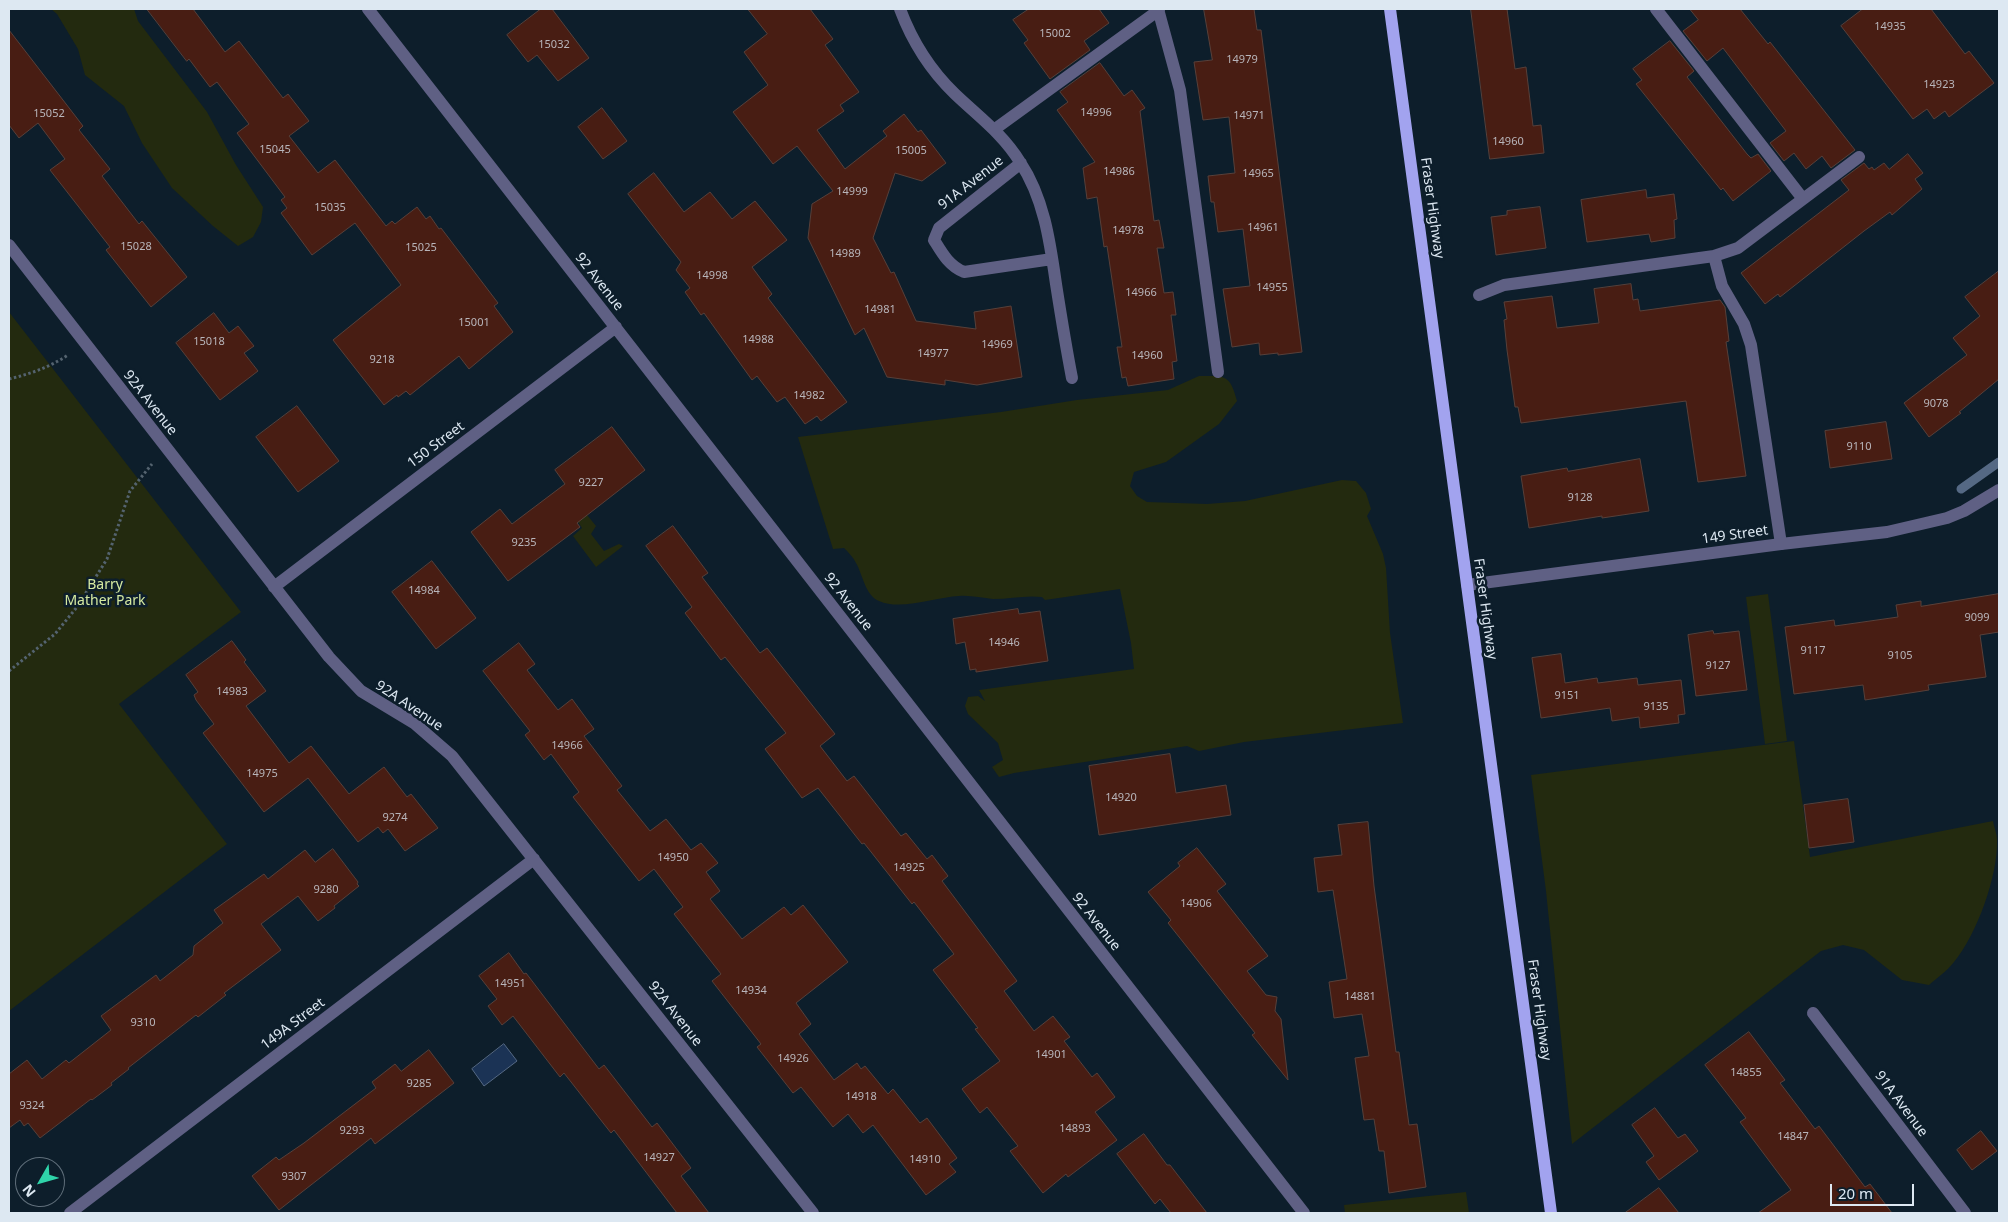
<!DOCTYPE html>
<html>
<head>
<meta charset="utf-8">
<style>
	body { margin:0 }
	#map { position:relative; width:2008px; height:1222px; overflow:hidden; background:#0d1e2b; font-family:"Noto Sans",sans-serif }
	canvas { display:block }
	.frame { position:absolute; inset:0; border:10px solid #dde8f2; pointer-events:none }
	.north { position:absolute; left:15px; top:1157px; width:50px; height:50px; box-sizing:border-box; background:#0d1e2b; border:1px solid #606f7b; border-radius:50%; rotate:232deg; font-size:14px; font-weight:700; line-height:20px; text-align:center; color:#dde8f2 }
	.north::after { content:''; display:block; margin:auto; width:18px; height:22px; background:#2fd4aa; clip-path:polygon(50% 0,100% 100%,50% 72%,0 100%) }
	.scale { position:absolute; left:1830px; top:1184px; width:84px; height:22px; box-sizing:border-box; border:2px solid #dde8f2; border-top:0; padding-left:6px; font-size:15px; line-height:18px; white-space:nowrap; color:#dde8f2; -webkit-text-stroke:4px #0d1e2b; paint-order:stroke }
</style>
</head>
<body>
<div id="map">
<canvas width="2008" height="1222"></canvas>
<div class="frame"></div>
<div class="north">N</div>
<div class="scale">20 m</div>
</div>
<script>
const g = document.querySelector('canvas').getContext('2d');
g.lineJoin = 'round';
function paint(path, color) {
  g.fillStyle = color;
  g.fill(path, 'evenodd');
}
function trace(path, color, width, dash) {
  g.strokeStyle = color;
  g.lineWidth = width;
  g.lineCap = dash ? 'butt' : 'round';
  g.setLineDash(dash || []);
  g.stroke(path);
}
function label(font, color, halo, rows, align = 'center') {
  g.font = font + ' "Noto Sans",sans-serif';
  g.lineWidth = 5;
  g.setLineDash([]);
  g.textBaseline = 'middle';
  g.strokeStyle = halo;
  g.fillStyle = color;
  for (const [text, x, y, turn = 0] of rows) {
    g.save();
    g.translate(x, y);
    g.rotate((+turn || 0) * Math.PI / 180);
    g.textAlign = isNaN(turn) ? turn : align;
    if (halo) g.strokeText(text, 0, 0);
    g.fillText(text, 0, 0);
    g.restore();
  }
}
const green = new Path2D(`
	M51,9H134L138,21L207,112L236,165L263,207L261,222L253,237L238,246L213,226L172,188L142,143L124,106L85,75L78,49L57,14Z
	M9,312L241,612L119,704L227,844L9,1011Z
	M1199,376C1225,376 1230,374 1237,401L1219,424L1166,462L1134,472L1130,486L1137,496L1147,502L1207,504L1245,501L1342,480L1356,481L1366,493L1371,509L1367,516L1383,554L1386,568L1390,633L1403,723L1244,742L1199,751L1187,746L1014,773L999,777L992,767L1003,760L998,743L968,714L965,706L968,697L978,696L985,701L979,690L1134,669L1131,643L1120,589L1045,600L1042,597C1025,595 1010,599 993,599C982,598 970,595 959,596C936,597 901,611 879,601C865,595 863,575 856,563C853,557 849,553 844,548L833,549L798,437L1001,412L1077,400L1168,390Z
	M583,510L596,526L591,534L604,551L619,544L623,546L596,567L573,536L582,528L573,514Z
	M1768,594L1787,741L1765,744L1746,597Z
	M1794,741L1810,857L1993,821C1994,827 1997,834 1997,840C1998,876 1977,934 1954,962C1947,971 1937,978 1929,985L1902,980L1864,950L1843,945L1821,951L1572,1144L1546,891L1531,775Z
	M1466,1192L1469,1213H1345L1344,1205Z`);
const water = new Path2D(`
	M504,1044L517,1061L484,1086L472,1069Z`);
const stream = new Path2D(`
	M1961,489L1999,462`);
const building = new Path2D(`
	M147,9H193L225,52L239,41L283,98L288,94L309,121L289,136L318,173L335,160L386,226L392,221L395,224L417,207L426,219L430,216L439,229L441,228L498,303L494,306L513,332L469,369L459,356L410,395L406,391L398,397L397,395L384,405L333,340L401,285L355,223L312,255L281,213L287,208L281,200L285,197L237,133L249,124L217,82L210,87L189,59L187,61Z
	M541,9H552L589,58L558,81L537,55L528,62L507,35Z
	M748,9H810L833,39L825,45L859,92L840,105L844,111L817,130L845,169L887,136L883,131L904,114L918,132L921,130L946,163L922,181L895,173L873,238L891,273L894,272L916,321L976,329L974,312L1011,306L1022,377L977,385L945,380V385L887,377L864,328L855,335L808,238L812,204L833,191L797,146L773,164L733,112L768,85L744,52L767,34Z
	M1029,9H1099L1109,23L1084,41L1090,50L1050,79L1024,43L1028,40L1013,20Z
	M1204,9H1254L1257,30H1261L1302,352L1278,355V353L1260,355L1259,343L1232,347L1223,289L1250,286L1243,229L1218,232L1214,202H1211L1208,176L1235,173L1229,117L1203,120L1194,62L1212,60Z
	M1471,9H1507L1515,69L1526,67L1533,126L1541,125L1544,153L1490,159Z
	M1690,9H1740L1768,44L1770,42L1855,150L1831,168L1822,156L1806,169L1794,153L1784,161L1770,143L1786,131L1723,48L1707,61L1683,31L1698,20Z
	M1863,9H1931L1965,54L1969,51L1994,83L1949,117L1945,111L1934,119L1927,109L1913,119L1841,26Z
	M9,30L83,126L79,130L110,169L102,176L139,224L142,221L187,277L151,307L106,250L110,247L50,170L65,159L38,123L19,138L9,125Z
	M1670,41L1694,71L1687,77L1747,154L1751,158L1758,154L1771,171L1733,201L1723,188L1721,190L1636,84L1642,80L1633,69Z
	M1100,63L1124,96L1132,90L1145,108L1140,111L1154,221L1159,220L1164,248H1157L1164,293L1173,292L1176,315H1171L1177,361L1172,362L1174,379L1128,386L1126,377L1122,378L1117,347H1122L1107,246L1104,247L1097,197L1087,199L1083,168L1095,162L1057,110L1068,102L1060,92Z
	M602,108L627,141L603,159L578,127Z
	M1908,154L1923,173L1915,179L1922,189L1892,215L1890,212L1864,231L1780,297L1778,294L1765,304L1741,273L1849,190L1841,180L1864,163L1869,169L1872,167L1874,170L1884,163L1889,169Z
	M654,173L684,212L710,192L732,219L755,201L787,240L752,267L772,294L768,298L847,402L821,421L817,416L805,424L785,397L777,402L757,376L752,380L704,313L701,315L685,292L690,288L676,270L681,262L628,194Z
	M1646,190L1647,198L1674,194L1677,219L1674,220L1675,238L1651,242L1649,234L1587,242L1581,200Z
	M1540,207L1546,248L1496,255L1491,217L1507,215V211Z
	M1999,271V379L1959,412L1961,413L1929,437L1904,403L1967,355L1953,338L1980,316L1965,297Z
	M1631,284L1633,300L1638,299L1640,311L1720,300L1725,307L1729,341L1726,342L1746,476L1698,482L1686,401L1521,423L1518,407H1515L1507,350L1504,320L1507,319L1504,302L1552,296L1557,328L1599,323L1594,289Z
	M214,313L229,333L238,326L254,346L244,353L258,371L220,400L176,343Z
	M297,406L339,461L298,492L256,437Z
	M1886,422L1892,459L1830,468L1825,431Z
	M612,427L645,470L577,523L580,527L508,581L471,532L500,509L512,524L565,484L555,470Z
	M1640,459L1649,511L1602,518V516L1529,528L1521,476L1567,468L1568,471Z
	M673,526L708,573L702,577L760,653L767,648L835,734L820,746L847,781L854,776L901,836L906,833L927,859L932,855L948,876L942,881L1017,981L1004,991L1034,1031L1053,1016L1070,1037L1064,1041L1092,1077L1097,1073L1115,1097L1095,1112L1117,1140L1068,1177L1066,1174L1043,1193L1010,1151L1018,1146L987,1107L980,1113L962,1089L1000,1061L975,1029L978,1028L933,970L954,954L914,902L912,904L864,843L862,844L818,788L802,798L765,749L786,733L725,657L721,660L685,613L692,607L646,546Z
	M432,561L476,618L436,649L392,592Z
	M1999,594V632L1980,635L1986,677L1928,685L1929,690L1865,700L1863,685L1794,694L1785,627L1834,620L1835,626L1898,617L1896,605L1921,601V606Z
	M1018,609L1019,614L1040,611L1048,661L976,672V669L970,670L965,642L956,644L953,619Z
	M1713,631L1714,634L1739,631L1747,690L1696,696L1688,635Z
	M232,641L246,660L244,662L266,691L246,706L289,763L311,746L349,794L384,767L407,797L411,794L438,828L405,851L388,829L383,833L378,827L358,842L308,778L264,812L203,733L214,724L196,700L194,695L198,692L186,675Z
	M519,643L535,664L527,670L558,710L572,699L594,729L584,736L622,786L617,790L650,831L666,819L691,850L701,843L718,863L706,872L720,891L710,899L742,939L784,907L791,915L803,905L848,962L796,1003L811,1024L799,1034L834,1080L857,1063L861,1069L865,1066L888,1094L893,1089L920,1123L927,1118L957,1158L949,1164L956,1172L926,1195L873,1125L863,1133L848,1114L833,1127L801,1087L793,1093L757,1047L761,1044L712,981L721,974L674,914L683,907L654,869L639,881L573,797L579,792L551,754L544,760L525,735L530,731L483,671Z
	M1561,654L1565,683L1597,678L1598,683L1637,678L1638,685L1681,680L1685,714L1678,715L1679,723L1640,728L1639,717L1612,721L1610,708L1541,718L1532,658Z
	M1170,754L1176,793L1226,785L1231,815L1099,835L1089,766Z
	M1848,799L1854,842L1809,848L1804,805Z
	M1368,822L1374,886L1396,1052H1399L1409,1125L1417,1124L1426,1187L1389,1193L1384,1151H1379L1374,1119L1364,1120L1355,1058L1369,1056L1362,1014L1334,1018L1329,982L1347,979L1333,890L1318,892L1314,858L1342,855L1338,825Z
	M1197,848L1226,884L1217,891L1268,956L1247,971L1266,995L1277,997L1275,1011L1281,1019L1288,1080L1252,1035L1255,1033L1168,923L1171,920L1148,892L1180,866L1178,863Z
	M333,849L358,882L357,884L359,886L334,906L335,908L318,921L298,896L261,924L281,950L224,993L226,995L198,1017L196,1015L128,1068L129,1069L111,1083L112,1085L92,1100L91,1099L40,1138L28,1123L24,1126L20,1120L9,1128V1074L27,1060L42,1079L66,1060L69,1063L111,1030L101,1016L156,975L160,981L193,955L194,946L223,923L214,910L264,874L268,879L305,850L315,862Z
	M509,953L524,974L526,973L599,1069L604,1065L652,1127L657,1123L691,1168L681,1176L709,1213H677L614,1130L611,1133L564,1073L560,1077L513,1016L502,1025L488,1006L497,999L479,976Z
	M1749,1032L1785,1080L1780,1083L1815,1129L1819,1126L1865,1187L1870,1184L1892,1213H1758L1791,1190L1740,1122L1746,1118L1705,1065Z
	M429,1050L454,1083L375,1144L371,1138L279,1210L252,1176L276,1157L279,1160L304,1143L376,1088L372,1082L395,1064L401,1071Z
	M1655,1108L1678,1138L1685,1134L1698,1151L1659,1180L1646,1162L1654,1156L1632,1125Z
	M1981,1131L1997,1151L1972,1170L1957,1150Z
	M1144,1134L1167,1165H1170L1207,1213H1171L1160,1199L1155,1204L1117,1154Z
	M1659,1188L1679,1213H1625Z`);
const path = new Path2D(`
	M9,379C30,374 50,367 68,355
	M9,671L55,634L77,607L107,559L130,491L152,464`);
const lane = new Path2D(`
	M1158,9L1180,90L1218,372
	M1656,9L1803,199
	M995,129L1159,10
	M1479,295L1504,285L1714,256
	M1781,544L1751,345L1744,324L1722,286L1714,256L1738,248L1859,157`);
const street = new Path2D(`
	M368,9L1304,1213
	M900,9C912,41 930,70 955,94C978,116 1003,134 1020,162C1044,198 1050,242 1056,284C1061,316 1066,347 1072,378
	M1021,163L939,228L934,240C942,253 949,266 964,272L1052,259
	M9,245L329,657L361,691L414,723L452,756L813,1213
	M1467,585L1781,544L1887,532L1947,518L1964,511L1999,490
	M274,587L616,327
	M1813,1013L1965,1213
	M70,1213L534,859`);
const primary = new Path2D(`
	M1390,9L1551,1213`);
const numberNames = [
	["14935",1890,27],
	["15002",1055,34],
	["15032",554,45],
	["14979",1242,60],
	["14923",1939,85],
	["14996",1096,113],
	["15052",49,114],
	["14971",1249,116],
	["14960",1508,142],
	["15045",275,150],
	["15005",911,151],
	["14986",1119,172],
	["14965",1258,174],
	["14999",852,192],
	["15035",330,208],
	["14961",1263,228],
	["14978",1128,231],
	["15028",136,247],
	["15025",421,248],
	["14989",845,254],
	["14998",712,276],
	["14955",1272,288],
	["14966",1141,293],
	["14981",880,310],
	["15001",474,323],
	["14988",758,340],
	["15018",209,342],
	["14969",997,345],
	["14977",933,354],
	["14960",1147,356],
	["9218",382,360],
	["14982",809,396],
	["9078",1936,404],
	["9110",1859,447],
	["9227",591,483],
	["9128",1580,498],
	["9235",524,543],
	["14984",424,591],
	["9099",1977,618],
	["14946",1004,643],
	["9117",1813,651],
	["9105",1900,656],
	["9127",1718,666],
	["14983",232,692],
	["9151",1567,696],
	["9135",1656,707],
	["14966",567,746],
	["14975",262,774],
	["14920",1121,798],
	["9274",395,818],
	["14950",673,858],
	["14925",909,868],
	["9280",326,890],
	["14906",1196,904],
	["14951",510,984],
	["14934",751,991],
	["14881",1360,997],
	["9310",143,1023],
	["14901",1051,1055],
	["14926",793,1059],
	["14855",1746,1073],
	["9285",419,1084],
	["14918",861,1097],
	["9324",32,1106],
	["14893",1075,1129],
	["9293",352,1131],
	["14847",1793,1137],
	["14927",659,1158],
	["14910",925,1160],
	["9307",294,1177]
];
const streetNames = [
	["91A Avenue",971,183,-38],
	["Fraser Highway",1432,208,82],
	["92 Avenue",599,282,52],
	["92A Avenue",150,403,52],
	["150 Street",436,445,-37],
	["149 Street",1735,535,-8],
	["92 Avenue",848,602,52],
	["Fraser Highway",1485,609,82],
	["92A Avenue",409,706,34],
	["92 Avenue",1096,922,52],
	["Fraser Highway",1539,1010,82],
	["92A Avenue",675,1014,52],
	["149A Street",293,1024,-37],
	["91A Avenue",1901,1104,53]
];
const parkNames = [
	["Barry",105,585],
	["Mather Park",105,601]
];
paint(green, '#232a0f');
paint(water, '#1b3355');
trace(water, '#556984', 1);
trace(stream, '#556984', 9);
paint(building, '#481d13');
trace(building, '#57403a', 1);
trace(path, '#54636f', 3, [2.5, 2.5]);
trace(lane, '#5f6084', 12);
trace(street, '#5f6084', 12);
trace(primary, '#a2a3ef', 12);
label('11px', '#b8b5ba', null, numberNames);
label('14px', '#dde8f2', '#0d1e2b', streetNames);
label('14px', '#d6eaa1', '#0d1e2b', parkNames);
</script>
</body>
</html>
